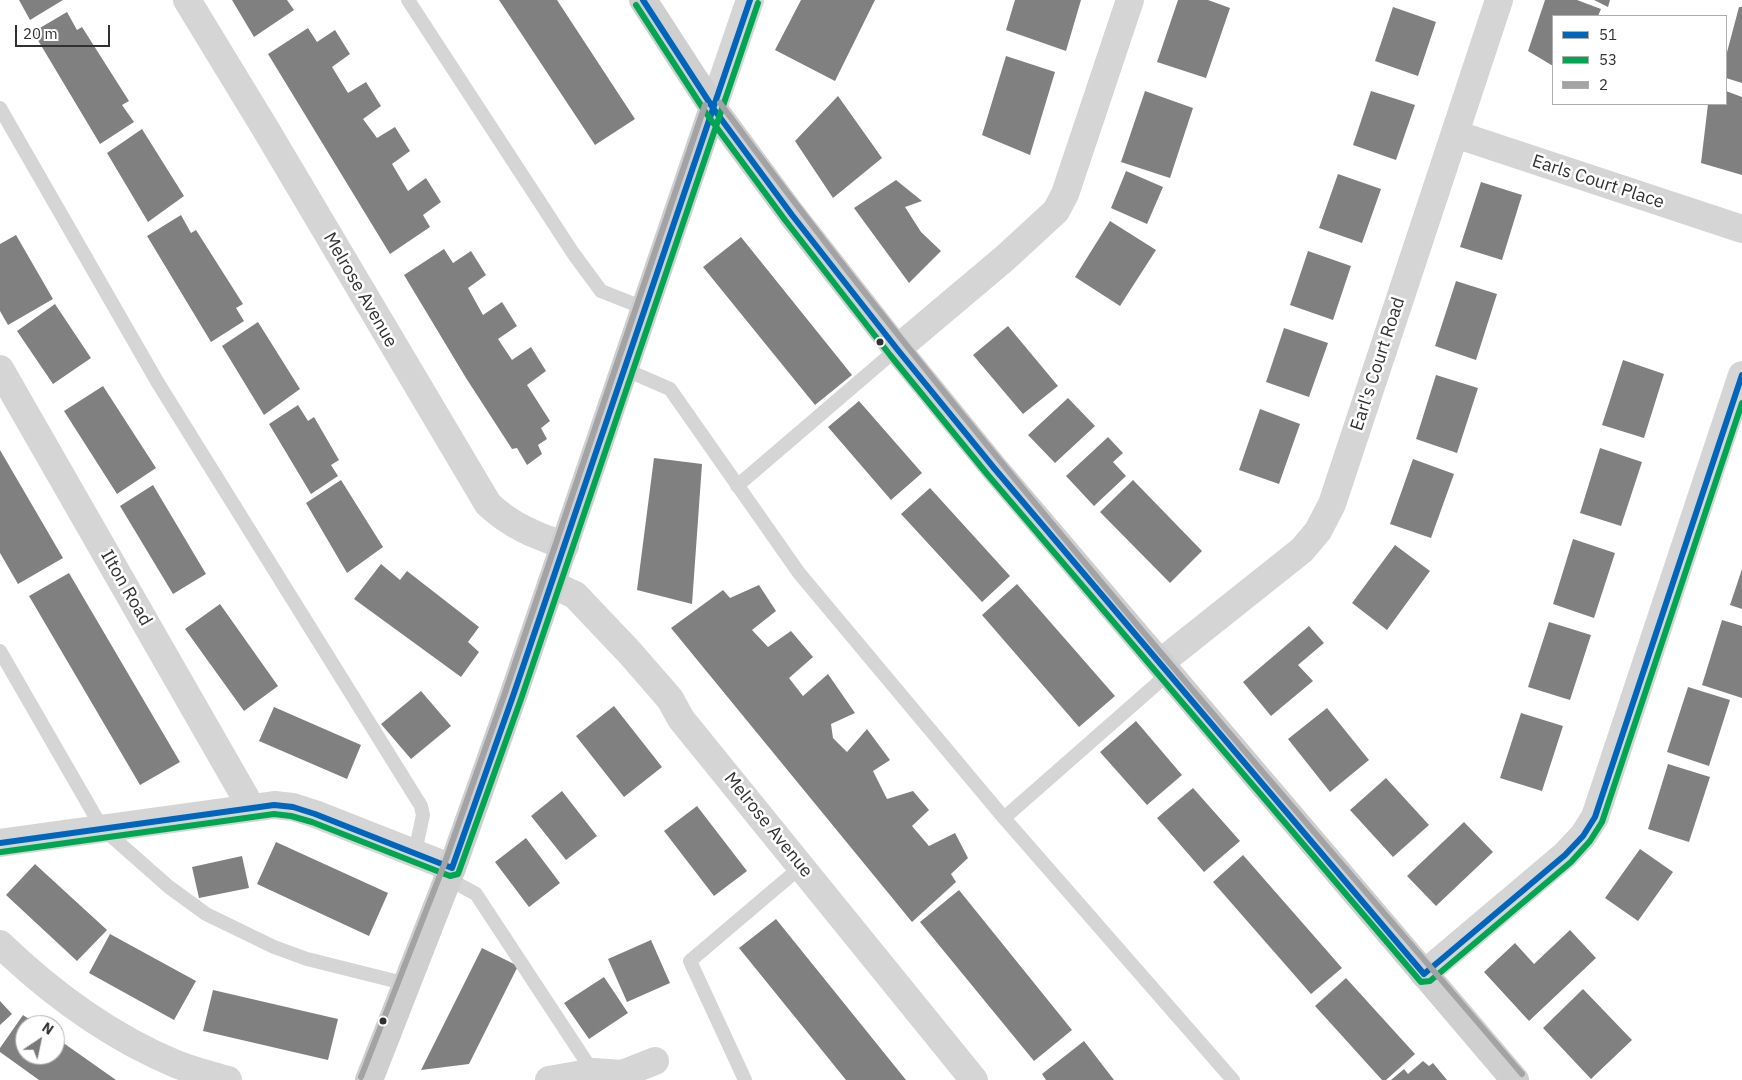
<!DOCTYPE html>
<html>
<head>
<meta charset="utf-8">
<style>
	body { margin:0 }
	#map { position:relative; width:1742px; height:1080px; overflow:hidden; background:#fff; font-family:"IBM Plex Sans",sans-serif }
	canvas { display:block }
	.legend { position:absolute; left:1552px; top:15px; width:175px; height:90px; box-sizing:border-box; background:#fff; border:1px solid #adadad; margin:0; padding:6px 9px; list-style:none; font-size:15px; color:#313131 }
	.legend li { display:flex; align-items:center; gap:10px; height:25px }
	.legend b { width:25px; border:1px solid #adadad }
	.north { position:absolute; left:15px; top:1015px; width:50px; height:50px; box-sizing:border-box; background:#fff; border:1px solid #adadad; border-radius:50%; rotate:34deg; font-size:14px; font-weight:700; line-height:20px; text-align:center; color:#313131 }
	.north::after { content:''; display:block; margin:auto; width:18px; height:22px; background:#797979; clip-path:polygon(50% 0,100% 100%,50% 72%,0 100%) }
	.scale { position:absolute; left:15px; top:25px; width:95px; height:22px; box-sizing:border-box; border:2px solid #313131; border-top:0; padding-left:6px; font-size:15px; line-height:18px; white-space:nowrap; color:#313131; -webkit-text-stroke:4px #fff; paint-order:stroke }
</style>
</head>
<body>
<div id="map">
<canvas width="1742" height="1080"></canvas>
<ul class="legend">
<li><b style="height:6px;background:#0065bd"></b>51</li>
<li><b style="height:6px;background:#00a651"></b>53</li>
<li><b style="height:6px;background:#a3a3a5"></b>2</li>
</ul>
<div class="north">N</div>
<div class="scale">20 m</div>
</div>
<script>
const g = document.querySelector('canvas').getContext('2d');
g.lineJoin = 'round';
function paint(path, color) {
  g.fillStyle = color;
  g.fill(path, 'evenodd');
}
function trace(path, color, width, dash) {
  g.strokeStyle = color;
  g.lineWidth = width;
  g.lineCap = dash ? 'butt' : 'round';
  g.setLineDash(dash || []);
  g.stroke(path);
}
function label(font, color, halo, rows, align = 'center') {
  g.font = font + ' "IBM Plex Sans",sans-serif';
  g.lineWidth = 5;
  g.setLineDash([]);
  g.textBaseline = 'middle';
  g.strokeStyle = halo;
  g.fillStyle = color;
  for (const [text, x, y, turn = 0] of rows) {
    g.save();
    g.translate(x, y);
    g.rotate((+turn || 0) * Math.PI / 180);
    g.textAlign = isNaN(turn) ? turn : align;
    if (halo) g.strokeText(text, 0, 0);
    g.fillText(text, 0, 0);
    g.restore();
  }
}
const building = new Path2D(`
	M19,0H63L30,20Z
	M232,0H287L294,10L254,37Z
	M499,0H557L635,119L595,145Z
	M801,0H875L835,81L775,50Z
	M1015,0H1081L1066,51L1006,30Z
	M1178,0H1208L1230,8L1206,78L1157,62Z
	M1545,0H1577L1601,9L1598,16H1553V66L1528,51Z
	M1594,0H1610L1608,7Z
	M1393,7L1436,22L1418,76L1375,61Z
	M1739,7H1742V83L1726,78V56Z
	M67,12L77,30L82,27L129,101L122,105L134,122L100,144L33,32Z
	M308,28L317,42L335,30L350,54L332,67L348,93L366,82L381,106L363,119L377,138L395,127L410,151L392,164L408,191L426,178L441,202L423,215L430,227L390,254L268,54Z
	M1006,56L1055,72L1030,155L982,135Z
	M1145,91L1193,108L1170,178L1121,162Z
	M1371,91L1415,105L1396,160L1353,145Z
	M1726,91L1742,97V175L1701,163L1708,104H1726Z
	M838,96L882,158L833,198L795,141Z
	M142,129L184,196L148,222L107,153Z
	M1126,171L1163,187L1147,224L1111,208Z
	M1338,174L1381,189L1362,243L1319,228Z
	M896,180L922,201L905,207L921,232L941,251L909,283L854,208Z
	M1481,182L1522,195L1502,260L1460,247Z
	M181,215L191,233L196,230L243,304L236,308L244,321L211,342L147,236Z
	M1110,221L1156,250L1120,306L1075,277Z
	M16,235L53,299L8,325L0,311V244Z
	M741,237L852,375L815,405L703,267Z
	M444,249L453,263L471,251L486,275L468,288L483,315L502,302L517,326L498,339L512,360L531,347L546,371L527,385L550,421L541,428L547,439L538,445L542,454L527,465L517,448L512,449L466,378L404,275Z
	M1308,251L1351,266L1333,320L1290,305Z
	M1456,281L1497,294L1476,360L1435,346Z
	M55,304L91,358L53,384L17,331Z
	M258,322L300,389L264,415L222,346Z
	M1008,326L1058,386L1023,414L973,355Z
	M1284,328L1328,343L1309,397L1266,382Z
	M1623,360L1664,374L1644,438L1602,425Z
	M1436,375L1478,388L1457,453L1416,439Z
	M103,386L156,468L117,494L64,411Z
	M1068,398L1095,426L1055,463L1028,435Z
	M859,401L922,473L891,500L828,427Z
	M298,405L308,421L314,417L339,460L331,465L338,476L311,494L269,424Z
	M1260,409L1300,424L1279,484L1239,470Z
	M1108,437L1123,453L1113,462L1126,476L1094,506L1066,476Z
	M1600,448L1642,462L1621,526L1580,513Z
	M0,450L63,558L18,584L0,553Z
	M654,458L702,464L692,604L637,590Z
	M1413,459L1454,474L1431,538L1390,524Z
	M341,480L383,547L347,573L306,503Z
	M1133,480L1202,551L1170,583L1100,512Z
	M153,485L206,574L173,594L120,506Z
	M930,488L1010,576L982,602L901,514Z
	M1573,539L1615,553L1594,618L1553,604Z
	M1395,545L1430,571L1387,630L1352,603Z
	M381,564L400,580L407,571L479,627L468,642L479,652L461,677L354,599Z
	M1742,569V609L1730,605Z
	M69,573L180,762L140,785L29,596Z
	M1017,584L1115,696L1079,727L982,615Z
	M759,585L776,611L752,630L768,647L791,631L813,657L789,678L803,696L828,674L855,713L831,724L833,738L847,752L867,729L890,760L873,771L887,799L913,791L929,810L912,826L929,846L955,833L968,858L951,874L956,882L912,922L671,628L723,590L730,598Z
	M220,604L278,686L244,711L185,629Z
	M1722,620L1742,626V698L1702,685Z
	M1549,622L1591,635L1570,700L1528,687Z
	M1309,626L1324,643L1298,665L1313,681L1271,716L1243,682Z
	M1688,687L1730,700L1709,766L1667,752Z
	M421,691L451,726L411,759L381,724Z
	M614,706L662,767L624,797L576,736Z
	M274,707L361,745L347,779L259,741Z
	M1327,708L1369,760L1330,792L1288,739Z
	M1521,713L1563,726L1542,791L1500,778Z
	M1136,721L1182,775L1147,805L1100,752Z
	M1668,764L1710,777L1689,842L1648,829Z
	M1386,778L1429,825L1393,857L1350,810Z
	M1193,788L1240,841L1204,872L1157,818Z
	M562,791L597,836L566,860L531,816Z
	M697,806L747,871L714,896L664,831Z
	M1464,822L1493,852L1436,906L1407,876Z
	M526,838L560,883L529,907L495,862Z
	M276,842L388,893L369,936L257,884Z
	M1640,849L1673,872L1638,921L1605,898Z
	M1243,855L1342,968L1311,994L1213,882Z
	M242,856L249,888L199,898L192,867Z
	M35,864L107,930L77,961L6,895Z
	M959,890L1072,1030L1034,1061L920,922Z
	M776,919L906,1080H846L739,948Z
	M1570,930L1596,958L1529,1021L1484,972L1515,943L1534,964Z
	M110,934L196,981L174,1020L89,973Z
	M651,940L670,983L627,1002L608,959Z
	M482,948L518,966L469,1064L421,1070Z
	M604,977L628,1013L589,1039L564,1003Z
	M1346,978L1415,1054L1386,1080H1382L1315,1006Z
	M1583,989L1632,1040L1591,1079L1543,1028Z
	M213,990L338,1019L328,1060L203,1031Z
	M0,1001L12,1014L0,1025Z
	M23,1015L38,1025H25V1055H55V1037L116,1080H39L0,1052V1048Z
	M1084,1041L1114,1080H1046L1042,1074Z
	M1423,1061L1429,1066L1433,1063L1447,1080H1391L1404,1069L1408,1074Z`);
const lane = new Path2D(`
	M408,0L573,253L601,291L644,308
	M0,108L158,383L421,806L423,815L415,852
	M624,369L670,389L799,573L1004,818L1168,674
	M737,486L897,349
	M0,651L102,828L169,887L206,914L274,947L307,959L407,984
	M1004,818L1233,1080
	M447,878L476,894L595,1075
	M745,1080L690,961L802,866`);
const street = new Path2D(`
	M187,0L265,128L488,504C511,526 535,535 565,546
	M713,108L750,0
	M1455,134L1742,229
	M897,349L1005,258L1056,211L1065,194L1130,0
	M0,369L251,807
	M551,584L575,595L630,653L670,699L681,719L974,1080
	M1160,663L1302,550L1318,531L1332,504L1499,0
	M0,843L274,805L293,807L315,814L452,868
	M0,944C52,994 109,1036 176,1064C193,1071 211,1075 228,1080
	M1424,974L1565,855L1583,836L1595,817L1742,375
	M549,1080L594,1072L622,1074L655,1061`);
const secondary = new Path2D(`
	M643,0L713,108L792,215L897,349L994,468L1515,1080
	M369,1080L452,868L513,696L713,108`);
const bus1 = new Path2D(`
	M643,0L713,108L792,215L897,349L994,468L1424,974L1565,855L1583,836L1595,817L1742,375
	M0,843L274,805L293,807L315,814L452,868L513,696L750,0`);
const bus2 = new Path2D(`
	M636,5L706,113L785,220L890,355L987,474L1421,982L1430,981L1571,862L1590,841L1602,822L1742,403
	M1,852L274,814L291,816L312,822L450,876L458,874L521,699L758,3`);
const bus3 = new Path2D(`
	M720,103C969,441 1250,755 1522,1074
	M361,1077L444,865L505,693L705,105`);
const markers = [
	[880,342,4.5,"#313131"],
	[383,1021,4.5,"#313131"]
];
const streetNames = [
	["Earls Court Place",1598,182,18],
	["Melrose Avenue",360,290,60],
	["Earl's Court Road",1378,364,-72],
	["Ilton Road",126,588,60],
	["Melrose Avenue",768,825,51]
];
paint(building, '#808080');
trace(lane, '#d5d5d5', 14);
trace(street, '#d5d5d5', 28);
trace(secondary, '#cfcfcf', 28);
trace(bus1, '#0065bd', 6);
trace(bus2, '#00a651', 6);
trace(bus3, '#a3a3a5', 6);
for (const [x, y, r, color] of markers) {
  const dot = new Path2D();
  dot.arc(x, y, r, 0, 2 * Math.PI);
  g.fillStyle = color;
  g.fill(dot);
  trace(dot, '#fff', 2);
}
label('18px', '#313131', '#fff', streetNames);
</script>
</body>
</html>
